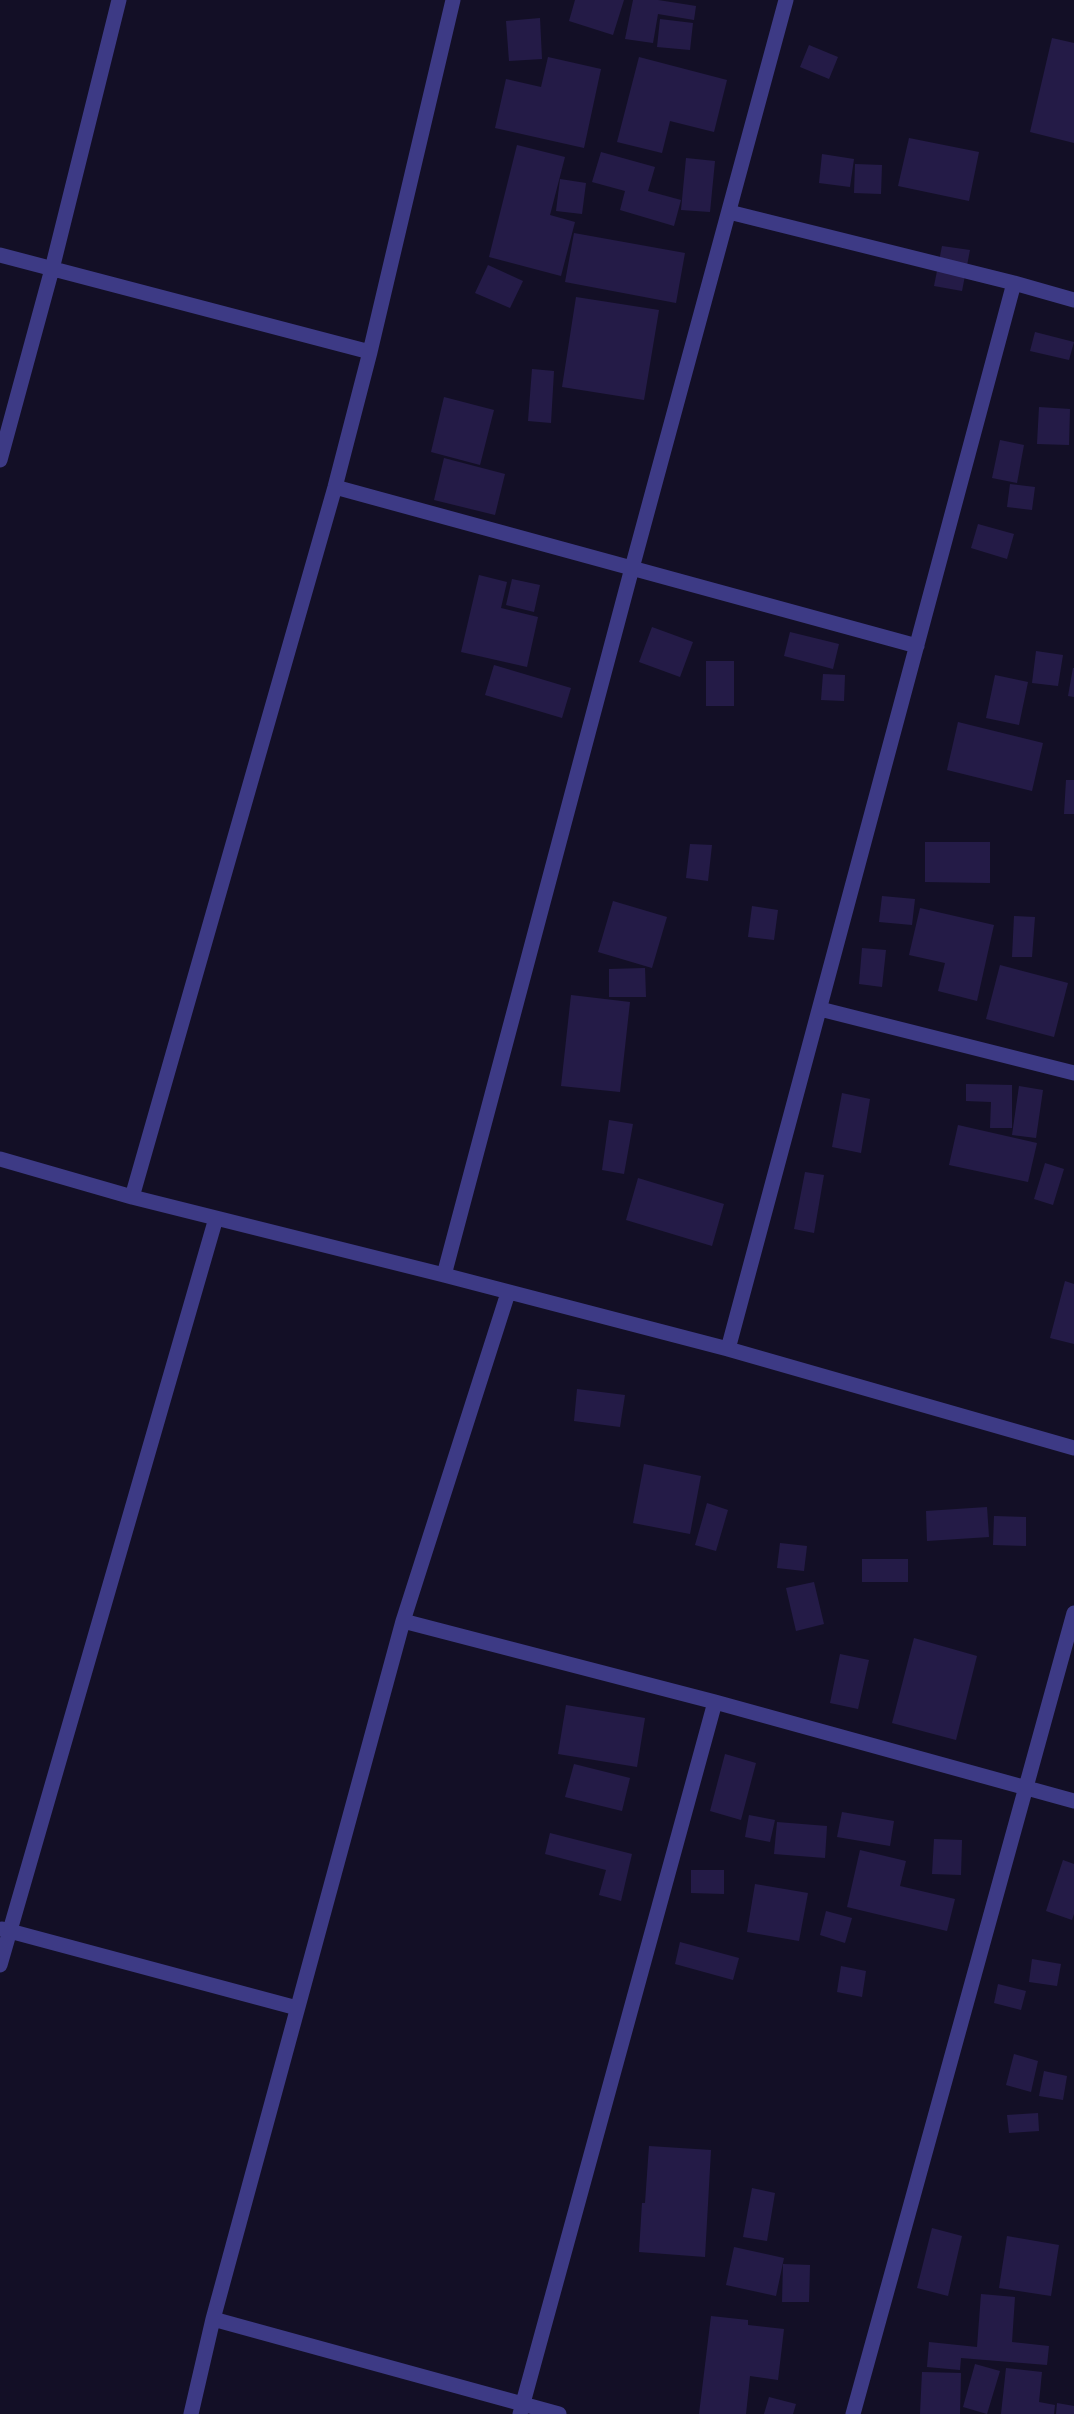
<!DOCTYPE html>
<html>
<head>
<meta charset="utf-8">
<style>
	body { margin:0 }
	canvas { display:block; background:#130f26 }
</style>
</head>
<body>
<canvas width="1074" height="2414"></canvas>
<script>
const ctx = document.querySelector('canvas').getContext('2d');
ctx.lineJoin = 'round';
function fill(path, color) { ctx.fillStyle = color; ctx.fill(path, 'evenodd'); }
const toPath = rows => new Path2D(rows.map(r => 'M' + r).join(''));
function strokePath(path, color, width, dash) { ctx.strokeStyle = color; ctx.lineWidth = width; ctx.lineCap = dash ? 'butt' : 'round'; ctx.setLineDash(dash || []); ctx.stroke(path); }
const building = toPath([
	[575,0,624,0,613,35,569,21],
	[633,0,658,0,696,6,694,20,658,14,653,43,625,39],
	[540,18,542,59,509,61,506,21],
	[660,19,693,23,690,50,657,47],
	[1052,38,1074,43,1074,143,1030,132],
	[809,45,838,57,829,79,800,67],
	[548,57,601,69,584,148,495,128,506,79,541,87],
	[639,57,727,80,714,132,670,121,662,153,617,142],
	[909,138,979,152,969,201,898,186],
	[517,145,565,157,550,215,575,222,561,276,489,257],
	[601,152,655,167,648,191,681,200,674,226,620,210,625,191,592,182],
	[822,154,854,159,850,187,819,183],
	[686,158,715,161,710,212,681,210],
	[855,164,882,165,881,194,854,193],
	[560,179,586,183,582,214,556,211],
	[574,233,685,253,676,303,565,282],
	[942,246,970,250,962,291,934,286],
	[488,265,523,281,510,308,475,293],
	[576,297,659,310,644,400,562,387],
	[1035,332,1074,342,1069,360,1030,351],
	[532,369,554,371,551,423,528,421],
	[444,397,494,410,480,465,431,452],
	[1039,407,1070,409,1069,445,1037,444],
	[1000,440,1024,445,1017,483,992,478],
	[444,458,505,474,495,515,434,500],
	[1010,484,1035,487,1032,510,1007,507],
	[978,524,1014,534,1007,559,971,548],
	[479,575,507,582,501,608,538,617,527,667,461,652],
	[512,579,540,585,534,612,506,605],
	[652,627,693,642,680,677,639,662],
	[790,632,839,644,833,669,784,656],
	[1036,651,1063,655,1058,686,1032,683],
	[706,661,734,661,734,706,706,706],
	[494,665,571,688,562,718,485,695],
	[1073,668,1074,668,1074,697,1068,696],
	[823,674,845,675,844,701,821,700],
	[995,675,1028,682,1019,725,986,718],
	[958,722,1043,743,1032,791,947,770],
	[1066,780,1074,780,1074,814,1064,814],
	[925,842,990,842,990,883,925,882],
	[690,844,712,845,708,881,686,878],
	[882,896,915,899,912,925,879,922],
	[613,901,667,917,652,968,598,952],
	[752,906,778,910,774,940,748,937],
	[920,908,994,925,977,1001,938,991,945,963,909,955],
	[1014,916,1035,917,1032,957,1012,957],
	[862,948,886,950,882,987,859,984],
	[1000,965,1068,983,1054,1037,986,1019],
	[645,968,646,997,609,997,609,969],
	[571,995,630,1002,620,1092,561,1086],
	[966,1084,1012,1085,1012,1128,990,1128,991,1102,966,1101],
	[1019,1086,1043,1090,1036,1138,1012,1135],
	[842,1093,870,1099,861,1153,832,1147],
	[609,1120,633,1124,624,1174,602,1170],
	[958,1125,1037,1143,1028,1182,949,1165],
	[1045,1163,1064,1169,1053,1205,1034,1199],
	[805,1172,824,1175,814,1233,794,1229],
	[638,1178,724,1204,712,1246,626,1220],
	[1065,1281,1074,1284,1074,1344,1050,1338],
	[577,1389,625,1395,620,1427,574,1421],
	[644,1464,701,1476,690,1534,633,1523],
	[707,1503,728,1510,716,1551,695,1545],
	[987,1507,989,1537,927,1541,926,1511],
	[994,1516,1026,1517,1026,1546,993,1545],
	[780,1543,807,1546,804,1571,777,1568],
	[862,1559,908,1559,908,1582,862,1582],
	[814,1582,824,1624,796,1631,786,1588],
	[914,1638,977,1656,956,1740,892,1723],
	[840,1654,869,1660,858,1709,830,1703],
	[566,1705,645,1718,637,1767,558,1754],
	[725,1754,756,1763,741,1820,710,1811],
	[574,1764,630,1778,622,1811,565,1797],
	[842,1812,894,1821,890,1846,837,1837],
	[749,1815,775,1820,770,1842,745,1837],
	[777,1822,827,1826,825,1858,774,1854],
	[550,1833,632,1854,621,1901,599,1895,606,1870,545,1854],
	[934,1839,962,1840,961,1875,932,1874],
	[860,1850,906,1861,900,1886,955,1899,947,1931,847,1907],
	[1063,1860,1074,1864,1074,1914,1072,1920,1046,1911],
	[691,1870,724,1870,724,1894,691,1893],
	[755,1884,808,1893,799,1941,747,1932],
	[826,1911,852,1918,845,1943,820,1935],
	[680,1942,739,1958,733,1980,675,1964],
	[1032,1959,1061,1964,1057,1986,1029,1982],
	[841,1966,866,1971,862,1997,837,1992],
	[998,1984,1026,1991,1021,2010,994,2003],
	[1014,2054,1038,2061,1031,2092,1006,2085],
	[1044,2071,1067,2076,1063,2100,1039,2096],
	[1038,2113,1039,2131,1009,2133,1007,2115],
	[649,2146,711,2150,705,2257,639,2252,642,2203,645,2203],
	[752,2188,775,2193,767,2241,743,2237],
	[932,2228,962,2236,948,2296,917,2288],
	[1007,2236,1059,2245,1051,2296,999,2288],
	[734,2247,784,2258,776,2296,726,2285],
	[783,2264,810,2265,809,2302,782,2302],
	[981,2294,1015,2297,1012,2342,1049,2346,1047,2365,961,2358,960,2370,927,2367,929,2342,977,2347],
	[711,2316,748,2320,748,2325,784,2329,778,2380,750,2376,746,2414,699,2414],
	[975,2364,1000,2371,987,2414,963,2407],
	[1006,2368,1042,2372,1039,2402,1055,2405,1054,2414,1001,2414],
	[922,2372,961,2373,960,2414,920,2414],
	[769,2397,796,2404,793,2414,764,2414],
	[1057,2403,1074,2406,1074,2414,1056,2414]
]);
const minor = toPath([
	[729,212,1014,283,1074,300],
	[0,255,370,352],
	[0,460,52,269,119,0],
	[335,487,917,646],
	[820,1009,1074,1073],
	[0,1159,132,1197,444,1275,728,1349,1074,1448],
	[132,1197,335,487,370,352,453,0],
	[444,1275,632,568,786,0],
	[728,1349,1014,283],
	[403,1621,715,1702,1074,1801],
	[2,1929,297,2008],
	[0,1965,216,1218],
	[213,2319,559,2414],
	[191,2414,213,2319,403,1621,508,1293],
	[520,2414,715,1702],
	[853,2414,1074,1613]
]);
fill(building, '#241b47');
strokePath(minor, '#3d3a85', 15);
</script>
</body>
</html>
